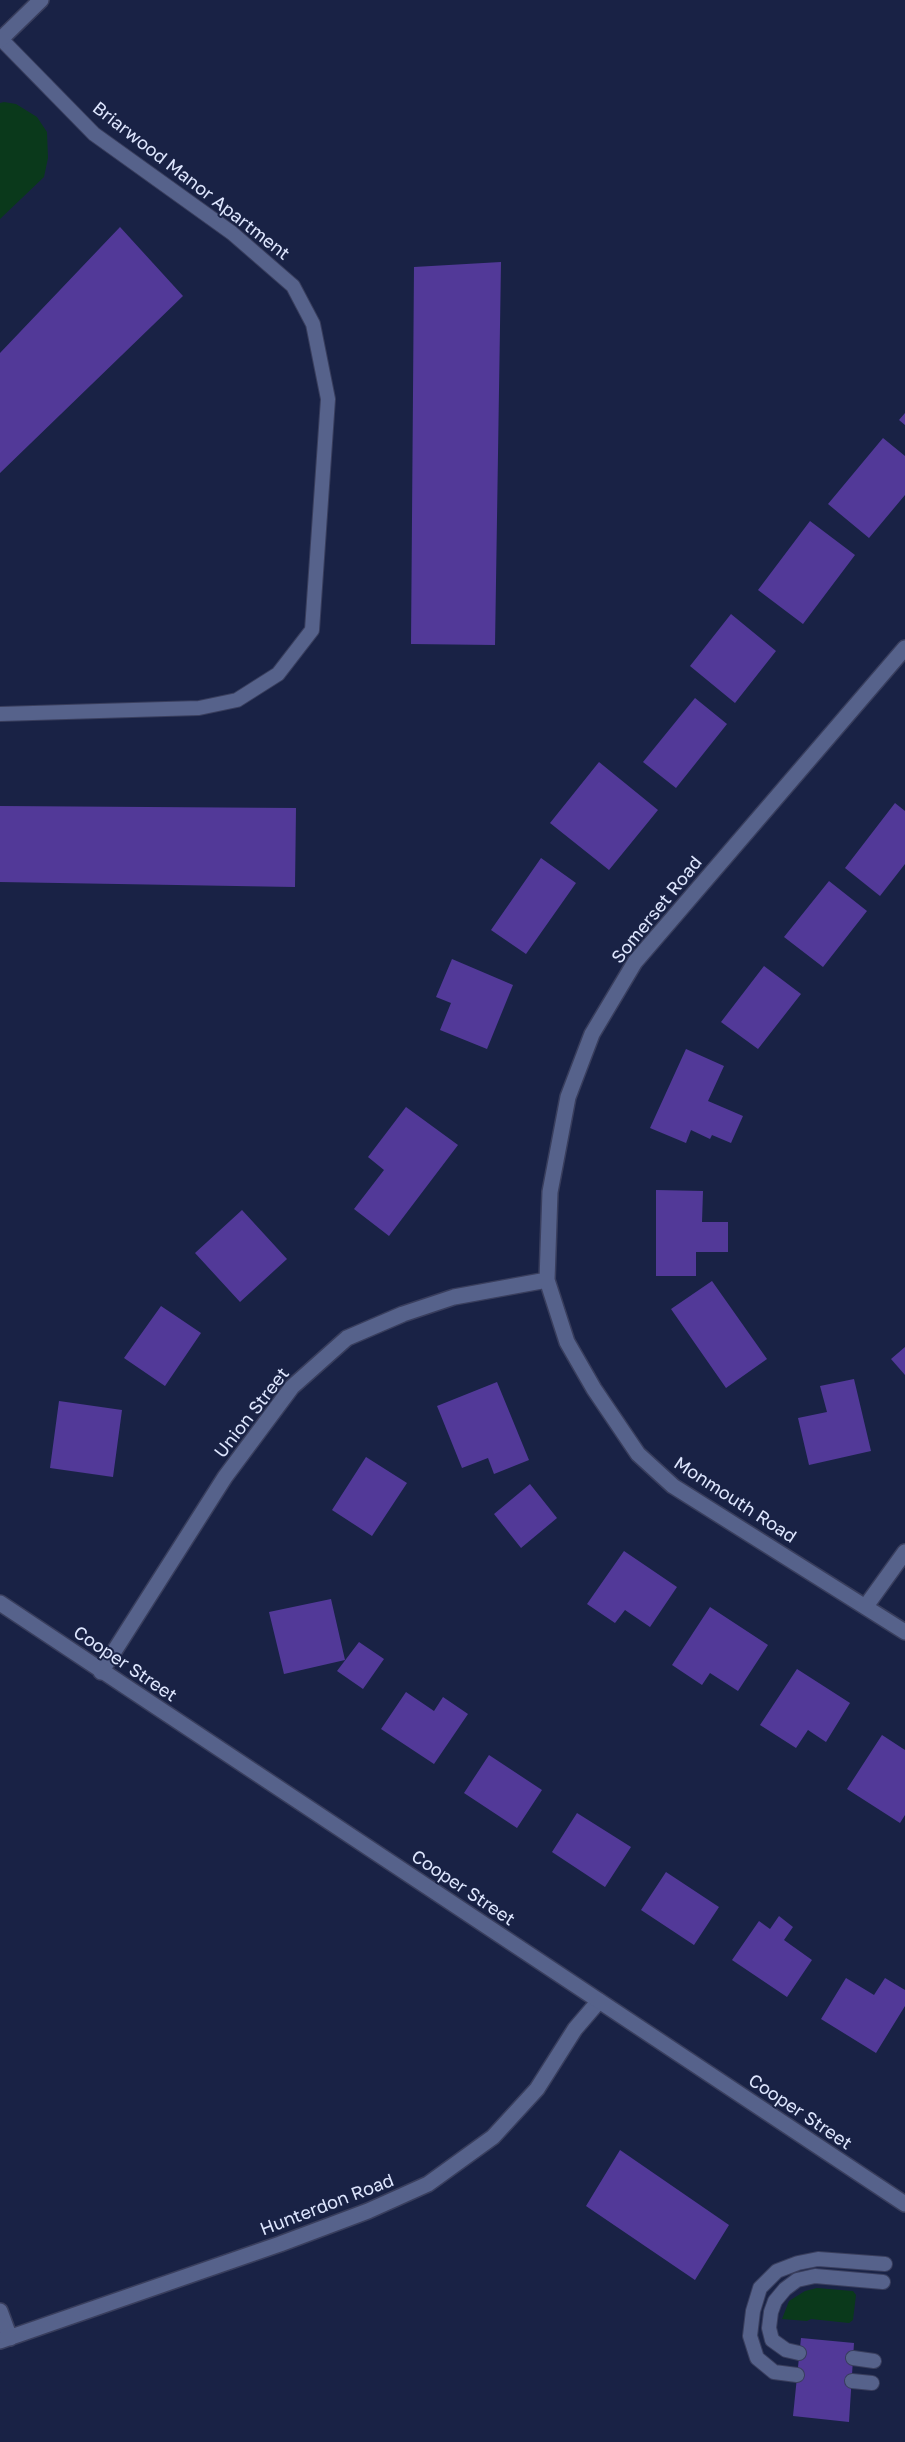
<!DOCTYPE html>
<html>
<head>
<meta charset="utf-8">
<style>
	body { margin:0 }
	canvas { display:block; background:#192245 }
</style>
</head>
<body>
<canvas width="905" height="2442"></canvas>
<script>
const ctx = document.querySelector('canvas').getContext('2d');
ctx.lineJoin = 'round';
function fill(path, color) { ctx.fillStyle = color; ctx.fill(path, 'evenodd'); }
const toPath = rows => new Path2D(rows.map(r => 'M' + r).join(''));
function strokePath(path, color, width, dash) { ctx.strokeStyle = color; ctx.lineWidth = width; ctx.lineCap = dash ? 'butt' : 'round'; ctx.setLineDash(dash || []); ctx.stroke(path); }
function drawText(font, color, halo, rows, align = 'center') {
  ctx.font = font + ' "Golos Text",sans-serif'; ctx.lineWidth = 4; ctx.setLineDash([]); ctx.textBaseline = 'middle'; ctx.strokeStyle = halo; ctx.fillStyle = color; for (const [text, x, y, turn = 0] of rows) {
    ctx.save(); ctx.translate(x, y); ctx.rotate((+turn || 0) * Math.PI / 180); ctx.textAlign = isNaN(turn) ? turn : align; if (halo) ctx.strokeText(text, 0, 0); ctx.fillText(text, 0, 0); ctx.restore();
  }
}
const green = toPath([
	[4,102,16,104,37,117,47,132,48,158,44,177,0,219,0,103],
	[817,2288,853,2291,856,2295,853,2320,849,2323,811,2319,807,2321,782,2319,789,2301,805,2291]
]);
const building = toPath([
	[120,227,183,296,0,473,0,353],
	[501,262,495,645,411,644,414,267],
	[905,413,905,425,899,420],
	[883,438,905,456,905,495,869,538,828,504],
	[810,521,855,555,803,624,758,590],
	[731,614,776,651,735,703,690,666],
	[695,698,727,724,676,788,643,762],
	[599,762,658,810,609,870,550,823],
	[895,803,905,811,905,864,880,896,845,868],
	[0,806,296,808,295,887,0,882],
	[541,858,576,883,526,954,491,930],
	[829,881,867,911,823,967,784,937],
	[452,959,513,985,487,1049,440,1030,451,1003,436,997],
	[764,966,801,994,758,1049,721,1022],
	[686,1049,724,1066,708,1101,743,1116,731,1143,712,1135,710,1139,691,1130,686,1143,650,1128],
	[406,1107,458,1145,389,1236,354,1209,384,1170,368,1157],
	[656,1190,703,1191,702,1222,728,1222,728,1252,696,1252,696,1276,656,1276],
	[242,1210,287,1259,240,1302,195,1253],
	[712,1281,767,1359,726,1388,671,1309],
	[161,1306,201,1333,165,1386,124,1358],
	[905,1347,905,1375,891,1359],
	[854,1379,871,1451,809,1465,798,1418,827,1412,820,1386],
	[497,1382,529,1460,494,1474,488,1458,462,1468,437,1406],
	[59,1401,122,1410,113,1477,50,1468],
	[366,1457,407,1483,372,1536,332,1510],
	[530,1484,557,1518,521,1548,494,1514],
	[624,1551,677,1587,650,1627,625,1610,615,1623,587,1604],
	[331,1599,345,1660,284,1674,269,1612],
	[710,1607,768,1645,738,1691,710,1673,702,1685,672,1665],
	[359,1642,384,1659,363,1689,337,1671],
	[797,1669,850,1703,826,1742,808,1730,796,1748,760,1725],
	[406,1692,434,1711,443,1697,468,1714,434,1764,381,1729],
	[882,1735,905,1750,905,1815,900,1823,847,1789],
	[489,1755,542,1790,517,1828,464,1793],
	[577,1813,631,1847,605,1887,552,1852],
	[666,1872,719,1907,694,1945,641,1910],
	[779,1916,793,1927,784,1940,812,1960,787,1997,732,1960,759,1921,770,1929],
	[846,1978,874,1995,885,1978,905,1990,905,2006,876,2053,821,2019],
	[620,2150,729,2225,695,2280,586,2206],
	[801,2338,854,2343,849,2422,793,2416]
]);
const lane = toPath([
	[0,714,199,708,237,700,278,674,312,630,328,399,313,324,293,286,232,233,94,134,1,39],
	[799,2353,786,2350,772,2340,769,2328,771,2312,775,2301,785,2289,797,2280,815,2276,883,2282],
	[853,2358,874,2361],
	[797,2375,774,2372,757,2358,750,2336,753,2311,760,2288,777,2271,798,2263,818,2259,885,2264],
	[852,2381,872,2383]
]);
const street = toPath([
	[0,40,41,0],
	[905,648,635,962,592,1034,568,1097,550,1192,547,1280,567,1342,594,1389,638,1454,673,1486,905,1632],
	[866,1606,905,1552],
	[101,1672,225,1477,292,1387,347,1338,403,1314,454,1297,547,1280],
	[0,2311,10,2338],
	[0,2341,280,2244,368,2211,428,2184,493,2137,537,2089,575,2029,599,2001]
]);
const secondary = toPath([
	[0,1603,905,2204]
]);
const streetNames = [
	["Briarwood Manor Apartment",191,181,38],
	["Somerset Road",657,910,-51],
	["Union Street",252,1413,-52],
	["Monmouth Road",735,1500,33],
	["Cooper Street",125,1664,34],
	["Cooper Street",463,1888,34],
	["Cooper Street",800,2112,34],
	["Hunterdon Road",327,2205,-21]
];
fill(green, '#0a391b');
fill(building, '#523998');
strokePath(lane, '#393e5d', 16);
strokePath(street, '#393e5d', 18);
strokePath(secondary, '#393e5d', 18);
strokePath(lane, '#56628b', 14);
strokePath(street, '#56628b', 15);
strokePath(secondary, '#56628b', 15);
drawText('18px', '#dee6fe', '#192245', streetNames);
</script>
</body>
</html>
